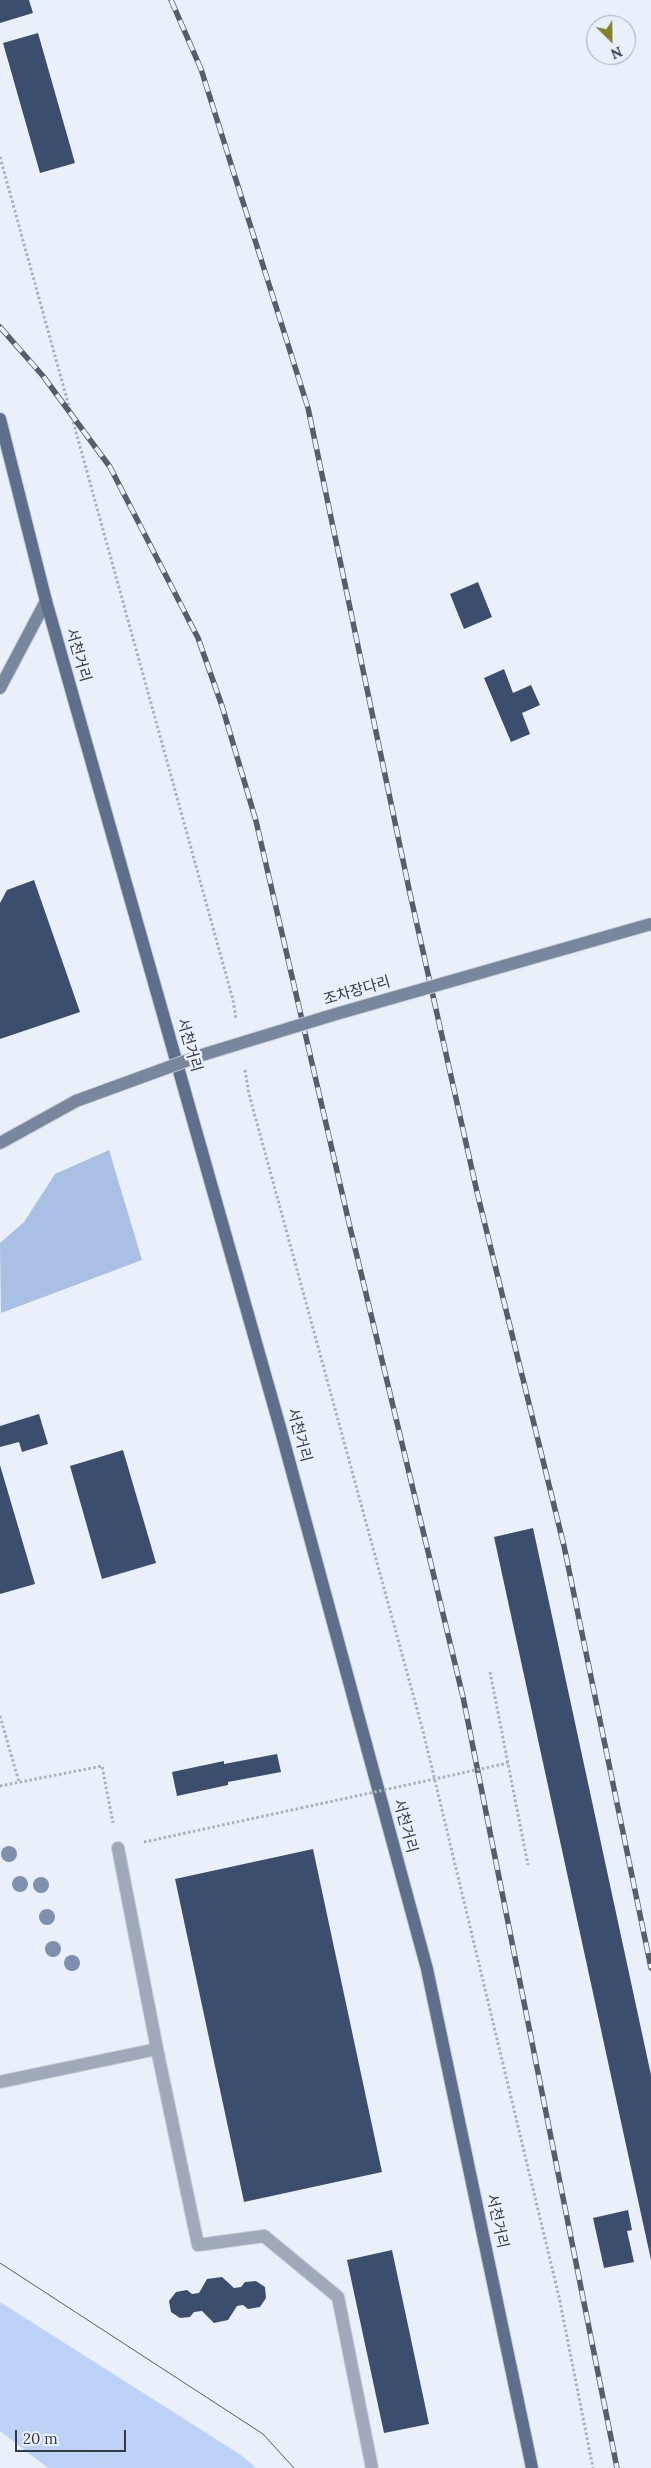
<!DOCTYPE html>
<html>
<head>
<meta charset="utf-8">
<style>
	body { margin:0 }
	#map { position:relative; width:651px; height:2468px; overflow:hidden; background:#eaf0fa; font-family:Lora,serif }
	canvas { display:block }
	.north { position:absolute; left:586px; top:15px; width:50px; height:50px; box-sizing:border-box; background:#eaf0fa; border:1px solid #a2a8b2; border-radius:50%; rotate:157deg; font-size:14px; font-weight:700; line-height:20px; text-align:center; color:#353b45 }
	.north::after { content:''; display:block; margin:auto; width:18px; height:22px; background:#7f812b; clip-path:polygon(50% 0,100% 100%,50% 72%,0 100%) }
	.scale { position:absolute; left:15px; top:2430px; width:111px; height:22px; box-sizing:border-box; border:2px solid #353b45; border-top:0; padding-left:6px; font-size:15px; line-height:18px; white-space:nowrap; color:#353b45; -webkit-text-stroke:4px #eaf0fa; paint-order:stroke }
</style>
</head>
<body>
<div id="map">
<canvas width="651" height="2468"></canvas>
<div class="north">N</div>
<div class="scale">20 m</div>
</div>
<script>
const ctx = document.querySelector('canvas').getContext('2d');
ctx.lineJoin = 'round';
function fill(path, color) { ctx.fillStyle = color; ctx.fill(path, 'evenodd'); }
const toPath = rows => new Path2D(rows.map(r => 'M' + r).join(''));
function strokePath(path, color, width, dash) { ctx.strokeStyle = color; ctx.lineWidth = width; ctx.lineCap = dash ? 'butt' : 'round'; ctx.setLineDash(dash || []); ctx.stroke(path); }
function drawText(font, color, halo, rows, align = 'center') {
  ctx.font = font + ' Lora,"Noto Sans KR",serif'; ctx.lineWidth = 5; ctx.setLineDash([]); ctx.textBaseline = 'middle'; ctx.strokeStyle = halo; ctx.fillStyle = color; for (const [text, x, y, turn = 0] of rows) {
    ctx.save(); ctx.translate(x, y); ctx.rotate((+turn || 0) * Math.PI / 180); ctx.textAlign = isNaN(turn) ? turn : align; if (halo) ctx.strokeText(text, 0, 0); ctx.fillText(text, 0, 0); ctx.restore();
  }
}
const green = toPath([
	[0,2302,241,2455,256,2468,48,2468,0,2431]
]);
const forest = toPath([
	[109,1150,142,1260,1,1313,0,1243,24,1222,55,1174]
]);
const building = toPath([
	[0,0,29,0,33,13,0,23],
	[38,33,75,163,40,173,3,43],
	[478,582,492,617,464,629,450,594],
	[504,669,513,693,531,685,540,705,522,713,530,734,511,742,484,678],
	[34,880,80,1012,0,1039,0,903,7,890],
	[39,1414,48,1444,22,1452,19,1442,0,1447,0,1426],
	[123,1450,156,1563,102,1579,70,1466],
	[0,1465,35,1584,0,1594],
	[533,1528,651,2075,651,2260,494,1537],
	[277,1754,281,1772,228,1782,228,1785,177,1796,172,1772,224,1761,224,1764],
	[313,1849,382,2172,244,2202,175,1879],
	[628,2210,632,2230,627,2231,634,2262,604,2268,593,2218],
	[392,2250,429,2424,384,2433,347,2260],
	[222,2277,234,2288,241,2287,245,2282,256,2281,265,2287,266,2298,260,2307,248,2309,243,2305,237,2306,228,2320,214,2323,202,2311,194,2312,190,2317,180,2318,171,2312,169,2301,176,2292,187,2290,192,2294,199,2293,207,2279]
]);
const path = toPath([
	[0,157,233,1000,236,1019],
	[245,1070,249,1094,423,1731,559,2297,593,2468],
	[490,1672,528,1865],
	[0,1716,19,1782],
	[0,1786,102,1766,113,1823],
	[144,1842,301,1808]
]);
const street = toPath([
	[157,2049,198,2245,264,2236,338,2297,372,2468],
	[0,2082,157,2049,118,1848]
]);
const secondary = toPath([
	[0,688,46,601],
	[0,1143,76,1101]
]);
const primary = toPath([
	[0,419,46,601,281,1431,427,1969,532,2468]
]);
const tram = toPath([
	[0,2263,263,2434,294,2468]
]);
const rail = toPath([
	[171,0,201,69,308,408,409,889,477,1192,564,1546,651,1968],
	[0,327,43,376,110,467,198,638,222,706,256,821,349,1223,463,1697,617,2468]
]);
const pathBridge = toPath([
	[301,1808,508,1763]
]);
const secondaryBridge = toPath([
	[76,1101,202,1055,336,1014,651,924]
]);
const trees = [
	[9,1854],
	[20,1884],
	[41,1885],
	[47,1917],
	[53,1949],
	[72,1963]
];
const streetNames = [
	["서천거리",78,655,74],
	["조차장다리",357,991,-16],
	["서천거리",189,1045,74],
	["서천거리",299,1435,75],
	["서천거리",405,1826,75],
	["서천거리",497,2221,78]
];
fill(green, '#bcd2f6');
fill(forest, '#a9bfe3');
fill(building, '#3c4e6d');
strokePath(street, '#c6ccd6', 14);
strokePath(secondary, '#c6ccd6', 14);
strokePath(primary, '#c6ccd6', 14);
strokePath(path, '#aab0ba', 3, [2.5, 2.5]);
strokePath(street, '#a0a9b9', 12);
strokePath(secondary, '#79879e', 12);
strokePath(primary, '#5e6f8b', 12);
strokePath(tram, '#585e68', 1);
strokePath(rail, '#585e68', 5.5);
strokePath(rail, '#eaf0fa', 4, [11]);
strokePath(secondaryBridge, '#c6ccd6', 14, []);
strokePath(pathBridge, '#aab0ba', 3, [2.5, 2.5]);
strokePath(secondaryBridge, '#79879e', 12);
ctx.fillStyle = '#7e90ae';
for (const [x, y] of trees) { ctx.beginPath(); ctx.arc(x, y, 8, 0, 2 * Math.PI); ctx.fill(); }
drawText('15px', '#353b45', '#eaf0fa', streetNames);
</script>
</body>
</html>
